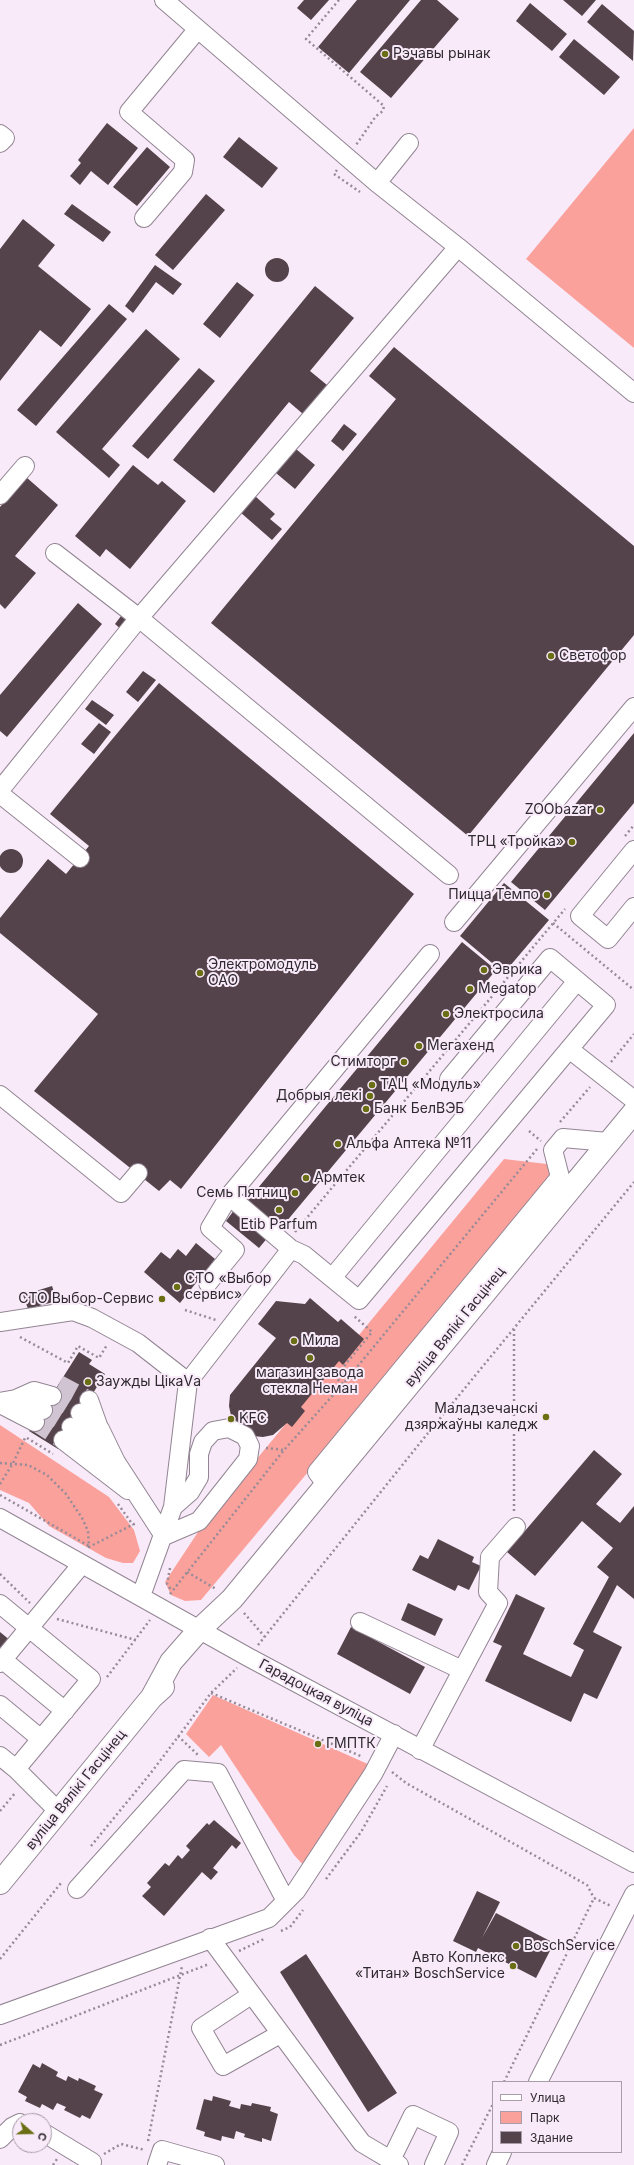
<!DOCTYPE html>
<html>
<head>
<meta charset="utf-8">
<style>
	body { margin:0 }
	#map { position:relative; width:634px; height:2165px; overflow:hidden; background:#f9eafa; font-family:Inter,sans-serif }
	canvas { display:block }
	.legend { position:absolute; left:492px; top:2081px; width:130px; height:72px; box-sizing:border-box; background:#f9eafa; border:1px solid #a89da9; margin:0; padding:5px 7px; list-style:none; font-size:12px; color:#2f2a30 }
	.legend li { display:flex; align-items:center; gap:8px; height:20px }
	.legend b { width:20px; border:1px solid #a89da9 }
	.north { position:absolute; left:12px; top:2113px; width:40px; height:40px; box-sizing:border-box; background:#f9eafa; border:1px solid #a89da9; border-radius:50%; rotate:110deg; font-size:11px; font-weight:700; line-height:16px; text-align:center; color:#2f2a30 }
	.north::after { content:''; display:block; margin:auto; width:14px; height:18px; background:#6b6f14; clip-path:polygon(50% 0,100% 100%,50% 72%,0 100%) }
</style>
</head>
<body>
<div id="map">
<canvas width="634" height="2165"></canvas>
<ul class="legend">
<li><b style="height:5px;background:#fff"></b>Улица</li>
<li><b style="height:11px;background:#faa19c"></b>Парк</li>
<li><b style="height:11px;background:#54434a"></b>Здание</li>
</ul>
<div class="north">С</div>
</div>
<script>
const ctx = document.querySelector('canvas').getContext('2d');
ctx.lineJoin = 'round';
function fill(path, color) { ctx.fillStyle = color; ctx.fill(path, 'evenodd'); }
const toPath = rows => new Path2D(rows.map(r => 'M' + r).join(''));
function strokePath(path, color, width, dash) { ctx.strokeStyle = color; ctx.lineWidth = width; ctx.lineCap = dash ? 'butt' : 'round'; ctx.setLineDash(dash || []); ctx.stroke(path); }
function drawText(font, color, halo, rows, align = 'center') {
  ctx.font = font + ' Inter,sans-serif'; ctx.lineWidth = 4; ctx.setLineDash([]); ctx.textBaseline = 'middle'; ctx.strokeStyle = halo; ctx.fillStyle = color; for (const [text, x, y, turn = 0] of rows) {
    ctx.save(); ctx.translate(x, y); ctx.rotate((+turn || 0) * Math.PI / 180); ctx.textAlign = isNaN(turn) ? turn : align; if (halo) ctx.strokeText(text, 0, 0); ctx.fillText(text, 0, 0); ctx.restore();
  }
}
const green = toPath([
	[634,128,634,348,526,259],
	[504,1159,564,1166,201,1600,185,1601,171,1595,165,1582,204,1523],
	[0,1425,109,1497,134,1530,140,1551,133,1563,123,1563,106,1558,49,1526,29,1503,0,1490],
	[213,1695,370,1765,306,1868,294,1855,221,1745,209,1757,186,1734]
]);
const building = toPath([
	[304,0,329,0,311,20,297,8],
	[357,0,410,0,349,73,318,47],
	[421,0,437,0,459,19,391,98,360,72],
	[563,0,596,0,582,16],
	[530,3,567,34,552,51,516,21],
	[602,4,634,31,633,61,587,22],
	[574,39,620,77,604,95,559,57],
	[107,123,138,148,108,185,91,171,80,185,70,176,81,163,78,160],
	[239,137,278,168,262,188,223,157],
	[147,147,170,167,137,206,113,187],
	[206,194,225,210,173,270,155,255],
	[72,204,111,232,103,242,64,214],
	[23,219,55,245,38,266,91,309,61,347,40,330,0,381,0,249],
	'265 270a12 12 0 1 1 24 0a12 12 0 1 1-24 0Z',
	[155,265,182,284,173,295,156,282,133,313,125,306],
	[237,282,254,295,220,338,203,324],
	[315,286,354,318,310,371,327,385,303,414,289,402,214,493,173,460],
	[109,304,127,319,36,426,17,410],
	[146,329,180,359,102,449,120,465,109,478,56,432],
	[394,347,634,546,634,635,468,836,211,623,396,399,369,376],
	[199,368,215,381,148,459,132,446],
	[344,424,357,434,343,451,331,441],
	[296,449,315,465,295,489,276,473],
	[133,465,158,485,162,481,186,501,130,569,106,549,100,557,75,536],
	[26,477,58,505,15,556,36,573,5,609,0,604,0,507],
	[255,496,275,514,270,519,282,529,272,540,240,512],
	[78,603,102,624,7,737,0,731,0,695],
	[121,616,130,623,123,631,115,624],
	[143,671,156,680,138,702,126,692],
	[159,683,414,894,181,1189,170,1180,159,1191,34,1091,98,1014,0,933,0,918,48,859,66,874,89,846,50,814],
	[92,700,114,715,106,725,85,709],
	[99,723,111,732,94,754,81,744],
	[634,733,634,803,545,910,511,882],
	'-1 861a12 12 0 1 1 24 0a12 12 0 1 1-24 0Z',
	[504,883,549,920,504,973,460,936],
	[462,942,496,970,281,1228,248,1200],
	[235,1209,269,1236,259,1248,226,1221],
	[196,1243,215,1259,180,1303,144,1272,161,1252,170,1259,178,1249,186,1256],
	[52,1286,57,1301,28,1309,23,1295],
	[310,1298,338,1322,341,1319,364,1339,343,1365,339,1361,301,1407,305,1411,292,1427,287,1423,273,1435,263,1437,253,1436,235,1425,231,1416,229,1406,230,1395,276,1338,258,1324,276,1301,305,1304],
	[79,1352,92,1360,89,1364,105,1374,58,1449,29,1431],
	[594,1450,622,1474,596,1504,620,1523,634,1506,634,1599,617,1585,593,1632,622,1647,597,1699,584,1693,571,1722,485,1681,502,1646,493,1642,516,1594,545,1608,523,1654,571,1677,584,1650,573,1644,609,1577,597,1567,613,1548,582,1521,535,1576,507,1552],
	[438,1539,474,1557,472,1562,481,1566,469,1590,458,1585,455,1591,412,1570,420,1555,428,1559],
	[408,1603,443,1619,435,1636,401,1620],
	[351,1627,425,1667,410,1694,337,1654],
	[0,1632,11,1641,0,1655],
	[214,1820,241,1843,236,1849,232,1845,213,1868,218,1872,211,1880,202,1872,164,1916,142,1896,151,1887,147,1883,165,1863,169,1866,178,1855,182,1859,190,1850,186,1846,207,1823,209,1825],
	[477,1891,500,1902,482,1938,496,1913,554,1943,536,1978,478,1948,476,1952,453,1941],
	[306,1954,397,2093,368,2112,280,1972],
	[42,2063,58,2072,56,2076,66,2081,68,2076,78,2081,79,2078,96,2086,94,2090,103,2094,90,2119,82,2115,80,2118,64,2110,66,2107,57,2103,53,2110,42,2104,40,2108,25,2101,27,2097,18,2092,33,2064,40,2068],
	[213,2096,231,2101,229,2106,240,2109,241,2104,251,2106,252,2103,271,2107,270,2111,278,2114,271,2141,262,2138,262,2142,244,2137,245,2134,236,2131,234,2139,222,2136,221,2141,204,2136,205,2132,196,2129,204,2099,212,2101]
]);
const minorTunnel = toPath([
	[59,1384,89,1400],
	[52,1396,80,1413],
	[43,1410,71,1427],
	[35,1422,63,1440]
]);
const path = toPath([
	[339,0,306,39,384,106,383,111,376,116,356,145],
	[337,170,334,174,360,192],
	[625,836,634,825],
	[553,923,634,990],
	[611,1062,634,1034],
	[560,1122,590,1087],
	[529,1131,541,1141],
	[295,1232,565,909],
	[185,1310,216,1320],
	[514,1329,514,1512],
	[20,1337,68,1363,78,1346,99,1358,107,1345],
	[343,1384,335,1377,372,1332,354,1316],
	[27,1438,53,1454],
	[266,1448,284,1450],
	[0,1463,28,1465,47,1475,66,1494,82,1518,88,1531,89,1547,136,1523],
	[0,1484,13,1463,26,1436],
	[0,1495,89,1546],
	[118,1504,133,1525],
	[170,1568,167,1584,172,1591],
	[187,1572,216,1589],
	[0,1574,30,1603],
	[170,1594,284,1450,343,1384,537,1149],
	[244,1613,265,1637],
	[57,1619,136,1640],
	[258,1645,424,1438,634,1182],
	[107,1677,150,1620],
	[211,1693,363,1757],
	[178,1736,198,1755],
	[392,1772,406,1783,587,1885,594,1898],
	[0,1811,16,1792],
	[91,1846,150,1774,211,1693,237,1668],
	[326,1879,361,1832,387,1786],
	[281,1931,290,1927,303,1910],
	[239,1951,266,1938],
	[0,1959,61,1883],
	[0,2045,209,1964],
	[504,2082,594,1898,611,1906],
	[148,2141,182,1966],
	[104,2154,121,2144,145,2150],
	[53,2165,57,2159],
	[462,2165,493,2104]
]);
const minor = toPath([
	[164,0,377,183,458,247,634,393],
	[0,134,5,138,0,143],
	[377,183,409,143],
	[144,218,183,172,185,160,129,112,197,30],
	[0,495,25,466],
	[55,553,139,618,458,247],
	[0,790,139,618,449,875],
	[0,794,80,858],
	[634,850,580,916,608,939,634,907],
	[454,922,634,707],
	[569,1049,634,1100],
	[0,1095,121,1193,138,1173],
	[229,1196,430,954],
	[332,1278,359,1300,606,1005,550,958,449,1079],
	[208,1283,235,1250,210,1228,229,1196,291,1249],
	[0,1322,73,1311,92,1318,138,1343,188,1382],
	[16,1399,43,1410],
	[89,1400,99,1428],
	[0,1402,16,1399,34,1391,52,1396],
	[0,1404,35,1422],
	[80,1413,100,1429,116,1462,164,1536,199,1521,248,1459,250,1446,245,1436,229,1428,213,1431,203,1442,199,1454,199,1477,190,1492,173,1507],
	[71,1427,112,1460],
	[63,1440,128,1490],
	[326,1484,317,1472,560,1177,553,1150,563,1138,608,1142],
	[0,1518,248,1657,634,1863],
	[141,1596,173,1507,188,1382,291,1249,304,1255,332,1278,577,981],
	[0,1604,91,1679,16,1769,0,1756],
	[360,1622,462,1670],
	[3,1660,65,1711],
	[0,1663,82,1564],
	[0,1705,41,1739],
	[420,1750,498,1603,488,1592,490,1557,516,1527],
	[16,1769,59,1812],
	[77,1889,184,1770,218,1773,286,1901],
	[210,1938,362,2143,399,2165],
	[251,1995,201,2028,223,2066,280,2034],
	[0,2015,269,1918,296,1891,373,1774,394,1734],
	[538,2082,634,1894],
	[44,2133,92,2162],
	[0,2139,12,2127,20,2123],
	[391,2160,413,2115,449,2132,434,2165],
	[157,2165,162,2150,215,2165],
	[496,2165,502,2152]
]);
const major = toPath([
	[152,1697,171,1662,199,1630,232,1599,634,1112],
	[0,1883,152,1697,163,1687]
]);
const markers = [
	[385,54,4,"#6b6f14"],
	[551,656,4,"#6b6f14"],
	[600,810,4,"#6b6f14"],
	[572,842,4,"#6b6f14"],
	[547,895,4,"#6b6f14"],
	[484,970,4,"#6b6f14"],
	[200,973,4,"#6b6f14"],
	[470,989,4,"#6b6f14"],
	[446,1014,4,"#6b6f14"],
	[419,1046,4,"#6b6f14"],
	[404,1062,4,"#6b6f14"],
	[372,1085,4,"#6b6f14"],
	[370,1096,4,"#6b6f14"],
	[366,1109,4,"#6b6f14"],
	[338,1144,4,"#6b6f14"],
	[306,1178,4,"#6b6f14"],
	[295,1193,4,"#6b6f14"],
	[279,1210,4,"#6b6f14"],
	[177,1287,4,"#6b6f14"],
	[162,1299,4,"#6b6f14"],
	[294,1341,4,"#6b6f14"],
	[310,1358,4,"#6b6f14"],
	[88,1382,4,"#6b6f14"],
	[546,1417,4,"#6b6f14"],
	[231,1419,4,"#6b6f14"],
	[318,1744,4,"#6b6f14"],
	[516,1946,4,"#6b6f14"],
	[513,1966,4,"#6b6f14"]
];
const poiNames = [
	["Рэчавы рынак",393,54],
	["Светофор",559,656],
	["ZOObazar",592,810,"right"],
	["ТРЦ «Тройка»",564,842,"right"],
	["Пицца Темпо",539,895,"right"],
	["Электромодуль",208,965],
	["ОАО",208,981],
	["Эврика",492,970],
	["Megatop",478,989],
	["Электросила",454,1014],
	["Мегахенд",427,1046],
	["Стимторг",396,1062,"right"],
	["ТАЦ «Модуль»",380,1085],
	["Добрыя лекі",362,1096,"right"],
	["Банк БелВЭБ",374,1109],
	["Альфа Аптека №11",346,1144],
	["Армтек",314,1178],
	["Семь Пятниц",287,1193,"right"],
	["Etib Parfum",279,1225,"center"],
	["СТО «Выбор",185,1279],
	["сервис»",185,1295],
	["СТО Выбор-Сервис",154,1299,"right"],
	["Мила",302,1341],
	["магазин завода",310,1373,"center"],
	["стекла Неман",310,1389,"center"],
	["Заужды ЦікаVа",96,1382],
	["Маладзечанскі",538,1409,"right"],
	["дзяржаўны каледж",538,1425,"right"],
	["KFC",239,1419],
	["ГМПТК",326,1744],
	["BoschService",524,1946],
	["Авто Коплекс",505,1958,"right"],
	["«Титан» BoschService",505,1974,"right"]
];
const streetNames = [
	["вуліца Вялікі Гасцінец",455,1327,-51],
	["Гарадоцкая вуліца",316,1693,28],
	["вуліца Вялікі Гасцінец",76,1790,-51]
];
fill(green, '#faa19c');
fill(building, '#54434a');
strokePath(minorTunnel, '#d1c4d2', 18, [18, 9]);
strokePath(minor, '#928593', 20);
strokePath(major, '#928593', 24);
strokePath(path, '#968b97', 2.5, [2, 3]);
strokePath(minor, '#fff', 18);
strokePath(major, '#fff', 22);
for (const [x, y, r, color] of markers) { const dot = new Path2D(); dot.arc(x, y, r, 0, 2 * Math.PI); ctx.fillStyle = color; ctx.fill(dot); strokePath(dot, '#f9eafa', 1.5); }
drawText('14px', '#2f2a30', '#f9eafa', poiNames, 'left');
drawText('14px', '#2f2a30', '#f9eafa', streetNames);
</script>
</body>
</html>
